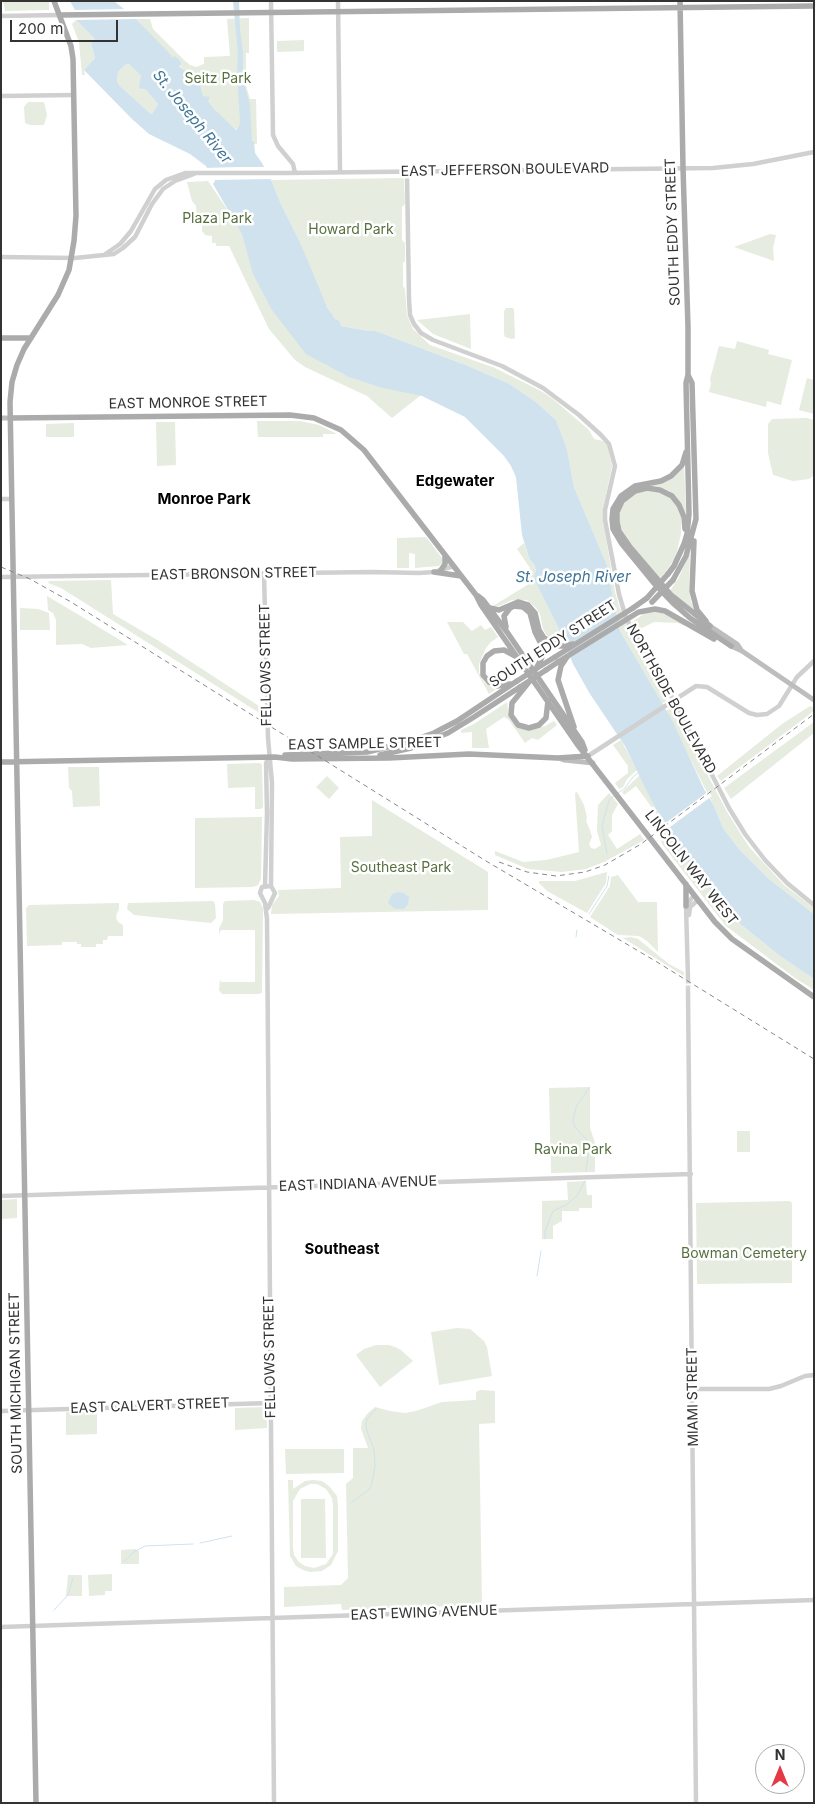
<!DOCTYPE html>
<html>
<head>
<meta charset="utf-8">
<style>
	body { margin:0 }
	#map { position:relative; width:815px; height:1804px; overflow:hidden; background:#fff; font-family:Inter,sans-serif }
	canvas { display:block }
	.frame { position:absolute; inset:0; border:2px solid #333; pointer-events:none }
	.north { position:absolute; left:755px; top:1744px; width:50px; height:50px; box-sizing:border-box; background:#fff; border:1px solid #adadad; border-radius:50%; rotate:0deg; font-size:14px; font-weight:700; line-height:20px; text-align:center; color:#333 }
	.north::after { content:''; display:block; margin:auto; width:18px; height:22px; background:#e63946; clip-path:polygon(50% 0,100% 100%,50% 72%,0 100%) }
	.scale { position:absolute; left:10px; top:20px; width:108px; height:22px; box-sizing:border-box; border:2px solid #333; border-top:0; padding-left:6px; font-size:15px; line-height:18px; white-space:nowrap; color:#333; -webkit-text-stroke:4px #fff; paint-order:stroke }
</style>
</head>
<body>
<div id="map">
<canvas width="815" height="1804"></canvas>
<div class="frame"></div>
<div class="north">N</div>
<div class="scale">200 m</div>
</div>
<script>
const ctx = document.querySelector('canvas').getContext('2d');
ctx.lineJoin = 'round';
function fill(path, color) { ctx.fillStyle = color; ctx.fill(path, 'evenodd'); }
const toPath = rows => new Path2D(rows.map(r => 'M' + r).join(''));
function strokePath(path, color, width, dash) { ctx.strokeStyle = color; ctx.lineWidth = width; ctx.lineCap = dash ? 'butt' : 'round'; ctx.setLineDash(dash || []); ctx.stroke(path); }
function drawText(font, color, halo, rows, align = 'center') {
  ctx.font = font + ' Inter,sans-serif'; ctx.lineWidth = 5; ctx.setLineDash([]); ctx.textBaseline = 'middle'; ctx.strokeStyle = halo; ctx.fillStyle = color; for (const [text, x, y, turn = 0] of rows) {
    ctx.save(); ctx.translate(x, y); ctx.rotate((+turn || 0) * Math.PI / 180); ctx.textAlign = isNaN(turn) ? turn : align; if (halo) ctx.strokeText(text, 0, 0); ctx.fillText(text, 0, 0); ctx.restore();
  }
}
const green = toPath([
	[3,1,49,1,49,10,5,11],
	[249,18,249,53,246,53,246,86,250,99,256,99,257,144,253,144,253,141,239,129,235,129,220,116,203,96,198,82,192,73,184,70,179,65,182,63,172,58,136,19,150,19,153,29,183,59,190,65,196,67,204,64,204,57,230,56,227,19],
	[76,20,78,20,78,22,95,39,91,43,95,58,84,70,85,75,82,75,79,42,72,24],
	[304,40,304,51,277,52,277,41],
	[129,64,141,76,141,89,146,90,158,104,152,114,151,114,119,85,117,81,118,72,125,65],
	[28,102,44,102,47,115,44,125,30,125,25,123,24,107],
	[404,178,405,204,402,207,402,240,405,243,405,261,403,263,403,286,405,289,407,315,413,329,430,345,495,368,541,391,553,399,589,430,594,439,603,441,608,446,612,466,603,509,603,520,615,592,620,609,625,619,659,680,666,698,666,701,662,704,620,631,610,582,609,570,574,487,567,449,556,420,536,402,508,383,468,366,376,331,369,331,341,326,332,315,321,296,300,242,281,204,271,180],
	[208,181,243,233,254,274,421,395,392,418,367,396,305,367,295,360,269,329,229,246,216,246,216,243,212,243,212,236,205,235,204,233,202,232,202,221,197,221,196,206,192,201,187,182],
	[770,234,776,235,773,248,774,261,734,247],
	[506,308,513,308,514,310,515,338,512,339,505,337,504,334,504,311],
	[470,314,471,349,433,334,417,320],
	[737,341,769,350,768,354,792,360,781,405,767,401,766,407,709,392,711,383,710,379,719,346,735,349],
	[807,378,814,380,814,414,799,410],
	[807,418,814,420,814,475,809,479,793,481,773,475,768,453,768,424,772,419],
	[257,421,300,421,319,425,337,434,323,434,323,437,258,437],
	[156,422,175,422,176,465,157,466],
	[74,423,74,437,46,437,46,424],
	[684,464,686,513,685,513,676,497,669,491,660,487,647,485,655,484],
	[646,490,662,493,669,497,677,506,681,516,681,534,677,551,674,560,660,580,630,543,619,525,620,511,623,504,633,494],
	[426,537,442,558,442,563,439,566,415,568,415,554,409,553,409,568,397,568,397,538],
	[524,543,529,558,535,566,536,570,534,576,536,583,558,627,563,641,557,642,547,636,543,629,540,614,536,608,527,600,512,600,499,606,493,606,532,582,526,571,530,568,517,549],
	[690,554,689,589,691,602,696,611,670,591,679,577,689,555],
	[111,580,113,614,159,641,262,708,261,714,61,588,48,583,49,581],
	[47,596,79,615,128,645,91,648,82,644,56,645,56,620,53,613,48,610],
	[20,608,38,609,49,613,50,630,20,630],
	[655,611,660,612,685,624,685,626,678,623,654,622,638,630,632,622,644,614],
	[447,622,463,622,472,631,481,625,485,630,491,627,498,637,491,642,486,648,479,664,479,673,484,682,496,689,489,694,467,654,464,654],
	[507,702,509,716,529,730,545,726,554,721,557,725,538,740,532,738,525,743,509,720,504,717,486,729,489,748,472,748,472,732,461,733,461,730,474,724],
	[810,706,814,708,814,711,721,781,717,776,782,724],
	[672,707,726,810,742,836,750,848,784,885,814,908,814,914,769,879,739,849,723,828,714,806,666,711],
	[814,722,814,733,731,799,724,788],
	[621,740,637,770,627,779,623,787,619,789,615,783,628,773,628,766,613,745],
	[260,763,262,765,263,807,261,809,255,809,255,787,228,788,227,764],
	[68,767,99,767,100,806,73,807,72,791,69,788],
	[640,775,652,802,665,824,662,826,656,813,636,786,624,795,622,792],
	[327,776,339,788,329,799,316,787],
	[577,792,584,805,587,817,586,821,590,830,592,837,589,844,591,848,595,849,601,845,597,831,598,805,609,793,618,804,612,815,612,831,608,835,617,849,640,834,644,840,604,862,586,869,562,872,528,869,495,855,495,851,523,862,546,860,579,852,575,793],
	[372,800,488,872,488,910,271,914,272,905,279,896,278,890,341,888,340,837,372,836],
	[262,817,261,879,258,885,253,887,195,888,195,818],
	[668,829,690,866,733,918,780,956,814,979,814,990,795,978,726,926,662,844,660,834],
	[607,872,606,883,587,913,547,891,539,883,539,881,575,881],
	[618,875,638,902,657,902,658,952,647,941,639,936,618,935,590,917,610,886,611,877],
	[254,900,260,902,263,908,262,993,258,994,222,994,219,990,220,979,221,982,255,982,255,930,221,930,219,934,219,929,223,920,223,904,225,901],
	[213,901,215,904,216,918,211,923,134,915,127,909,128,903],
	[119,903,119,909,117,913,116,918,118,922,123,925,123,936,108,936,107,940,103,940,103,944,96,944,96,947,81,947,81,944,77,944,77,942,62,942,62,945,27,946,26,908,29,905],
	[631,937,638,939,669,964,684,972,684,976,623,938],
	[590,1087,590,1128,595,1143,595,1172,551,1173,549,1088],
	[737,1131,750,1131,750,1152,737,1152],
	[586,1181,587,1195,592,1195,592,1208,579,1208,579,1211,562,1211,562,1221,553,1226,553,1239,542,1239,542,1201,568,1200,567,1182],
	[17,1199,17,1218,1,1219,1,1200],
	[790,1201,792,1203,792,1283,697,1284,696,1203],
	[457,1328,470,1329,484,1341,487,1347,492,1376,439,1385,431,1332],
	[376,1345,389,1345,395,1347,401,1350,413,1361,380,1387,356,1355,364,1349],
	[480,1390,495,1391,495,1423,479,1424,482,1605,342,1610,341,1604,284,1607,284,1587,341,1585,348,1578,346,1484,353,1478,353,1448,368,1448,361,1429,362,1421,368,1413,375,1407,390,1411,405,1413,416,1411,442,1402,476,1400,476,1392],
	[266,1407,267,1428,235,1430,235,1408],
	[97,1411,97,1434,66,1435,66,1412],
	[285,1449,344,1449,344,1473,286,1474],
	[288,1480,293,1480,293,1489,305,1481,313,1480,322,1481,329,1486,337,1496,338,1505,338,1551,331,1565,322,1571,310,1572,303,1570,296,1566,290,1556],
	[310,1484,317,1484,326,1489,332,1498,333,1505,333,1554,326,1564,314,1568,305,1566,299,1562,294,1555,293,1548,293,1501,300,1489],
	[301,1499,325,1499,326,1558,301,1558],
	[135,1549,139,1551,139,1564,121,1564,121,1550],
	[112,1574,112,1591,105,1591,105,1595,89,1596,88,1575],
	[68,1575,82,1575,82,1596,66,1596]
]);
const water = toPath([
	[70,1,114,1,136,19,171,55,172,58,175,56,182,63,179,66,184,70,193,73,194,77,198,78,203,96,210,97,208,101,214,109,236,130,239,127,240,121,237,74,238,53,233,1,239,1,240,29,243,52,243,79,250,105,252,141,254,141,255,153,262,163,271,180,281,204,300,242,327,307,335,319,339,321,341,326,369,331,376,331,468,366,508,383,536,402,556,420,567,449,574,487,609,570,610,582,620,631,673,722,704,789,714,806,723,828,739,849,769,879,814,914,814,979,780,956,733,918,690,866,652,802,625,746,590,694,573,664,558,627,536,583,534,576,536,570,535,566,529,558,522,535,516,477,511,466,504,456,465,417,422,396,383,388,349,377,306,354,272,310,253,274,242,234,213,184,215,181,206,166,190,154,149,134,132,119,84,70,95,58,91,43,95,39,78,22,75,10],
	[129,64,141,76,139,88,146,90,158,104,152,114,151,114,119,85,117,81,118,72,125,65],
	[398,892,404,893,409,897,408,904,404,909,395,909,388,903,392,894]
]);
const pier = toPath([
	[127,9,138,19,76,20,73,10],
	[238,167,268,167,274,179,212,180,204,168],
	[709,791,712,796,666,830,663,825]
]);
const stream = toPath([
	[617,794,625,788,633,777,639,772],
	[607,854,602,826,609,800,614,796],
	[589,914,607,886,609,876],
	[576,937,577,930],
	[586,1171,589,1146,587,1140,575,1127,573,1121,576,1107,589,1088],
	[545,1239,545,1231,553,1211,566,1205,577,1196,585,1181],
	[537,1276,541,1251],
	[351,1503,370,1489,372,1483,375,1466,374,1450,367,1431,366,1424,367,1419,376,1409],
	[200,1543,232,1536],
	[124,1561,134,1552,145,1546,193,1544],
	[54,1610,68,1595,73,1578],
	[1,1686,2,1685]
]);
const tertiaryTunnel = toPath([
	[688,979,688,991]
]);
const tertiary = toPath([
	[271,1,273,135,278,146,293,164,295,173],
	[338,1,340,172],
	[1,16,60,15],
	[1,96,74,95],
	[407,172,409,299,410,315,414,324,421,333,433,340,502,366,543,388,579,415,601,435,609,444,615,466,605,510,605,520,619,594,626,618,674,701,729,808,745,834,765,860,787,883,814,905],
	[104,255,120,244,131,231,155,189,166,180,185,173,287,173,713,168,753,164,814,152],
	[1,257,75,258,114,254,123,248,135,237,152,204,163,189,175,181,194,174],
	[1,499,11,499],
	[264,573,268,738,272,783,271,886],
	[1,577,372,572,419,573,434,572,454,566],
	[588,756,696,686,707,687,749,713,757,715,767,714,779,706,797,677,814,661],
	[265,886,267,813,266,764,268,757],
	[271,886,262,887,260,893,265,903,267,919,274,1803],
	[268,908,275,893,271,886],
	[689,915,690,907,698,900],
	[688,979,686,906,694,895],
	[688,991,696,1803],
	[1,1196,691,1174],
	[693,1389,769,1389,781,1386,805,1376,814,1375],
	[1,1411,271,1403],
	[1,1627,814,1600]
]);
const secondary = toPath([
	[1,418,10,418],
	[710,626,737,644,741,650],
	[731,646,742,651,814,700],
	[559,758,564,760,593,763]
]);
const primary = toPath([
	[60,15,814,6],
	[1,338,31,338],
	[10,418,290,415,314,418,341,430,364,450,476,595,481,605,577,744,715,922,732,939,814,997],
	[686,452,682,465,671,476,661,481,635,486,621,496,613,509,612,519,613,529,622,544,653,582,674,604,690,618,731,646],
	[685,529,684,517,679,505,672,496,660,490,647,488,635,491,622,501,617,512,617,522,619,531,630,547,671,595,710,626],
	[694,541,692,591,697,610,706,621],
	[441,570,445,564,445,556],
	[434,572,461,576],
	[668,574,674,566,684,544,687,534,689,514,686,383,688,375,688,327,683,168,680,1],
	[673,580,686,556,696,519,692,383,688,375],
	[478,596,483,600,507,632,582,742,585,750],
	[490,608,499,610,518,602,528,605,535,613,539,630,544,638,559,646,566,646,573,644],
	[633,608,647,598],
	[639,612,655,609,665,611,714,639],
	[506,627,504,616,510,608,514,606,523,607,530,613,535,632,543,648,542,657,536,669],
	[567,657,561,666,558,680,574,727],
	[537,668,555,657],
	[546,670,558,662],
	[529,682,512,703,511,715,518,725,529,728,539,725,546,718,548,701],
	[510,684,497,686,489,682,483,675,483,663,487,656,494,651,504,650,517,657],
	[285,755,367,752,408,742,434,733,457,721,517,681],
	[380,755,411,748,448,733,474,717,520,687],
	[1,762,275,757,292,759,389,758,469,754,558,758,588,756],
	[686,884,686,906],
	[36,1803,10,402,12,382,17,365,24,349,58,295,69,270,74,241,76,216,73,59,71,46,54,1]
]);
const rail = toPath([
	[1,567,30,579,71,602,486,861,657,962,814,1059],
	[499,862,527,872,556,876,585,872,605,865,641,844,814,714]
]);
const primaryBridge = toPath([
	[647,598,668,574],
	[652,602,673,580],
	[555,657,633,608],
	[558,662,637,613],
	[517,681,536,669],
	[520,687,546,670]
]);
const parkNames = [
	["Seitz Park",218,79],
	["Plaza Park",217,219],
	["Howard Park",351,230],
	["Southeast Park",401,868],
	["Ravina Park",573,1150],
	["Bowman Cemetery",744,1254]
];
const streetNames = [
	["EAST JEFFERSON BOULEVARD",505,170,-1],
	["SOUTH EDDY STREET",673,232,-92],
	["EAST MONROE STREET",188,403,-1],
	["EAST BRONSON STREET",234,574,-1],
	["SOUTH EDDY STREET",553,644,-33],
	["FELLOWS STREET",266,665,-91],
	["NORTHSIDE BOULEVARD",671,699,61],
	["EAST SAMPLE STREET",365,744,-1],
	["LINCOLN WAY WEST",691,868,52],
	["EAST INDIANA AVENUE",358,1184,-2],
	["FELLOWS STREET",270,1357,-91],
	["SOUTH MICHIGAN STREET",16,1383,-91],
	["MIAMI STREET",693,1397,-91],
	["EAST CALVERT STREET",150,1406,-2],
	["EAST EWING AVENUE",424,1613,-2]
];
const waterNames = [
	["St. Joseph River",192,117,51],
	["St. Joseph River",573,577]
];
const neighbourhoodNames = [
	["Edgewater",455,481],
	["Monroe Park",204,499],
	["Southeast",342,1249]
];
fill(green, '#e6ecdf');
fill(water, '#cfe2ee');
fill(pier, '#fff');
strokePath(stream, '#cfe2ee', 1);
strokePath(tertiaryTunnel, '#d6d6d6', 4.5, [4.5, 2]);
strokePath(tertiary, '#d0d0d0', 4.5);
strokePath(secondary, '#bdbdbd', 5);
strokePath(primary, '#ababab', 5.5);
strokePath(rail, '#888', 1, [5, 4]);
strokePath(primaryBridge, '#ababab', 5.5);
drawText('14px', '#56703f', '#fff', parkNames);
drawText('14px', '#333', '#fff', streetNames);
drawText('italic 15px', '#3f7597', '#fff', waterNames);
drawText('bold 15px', '#000', '#fff', neighbourhoodNames);
</script>
</body>
</html>
